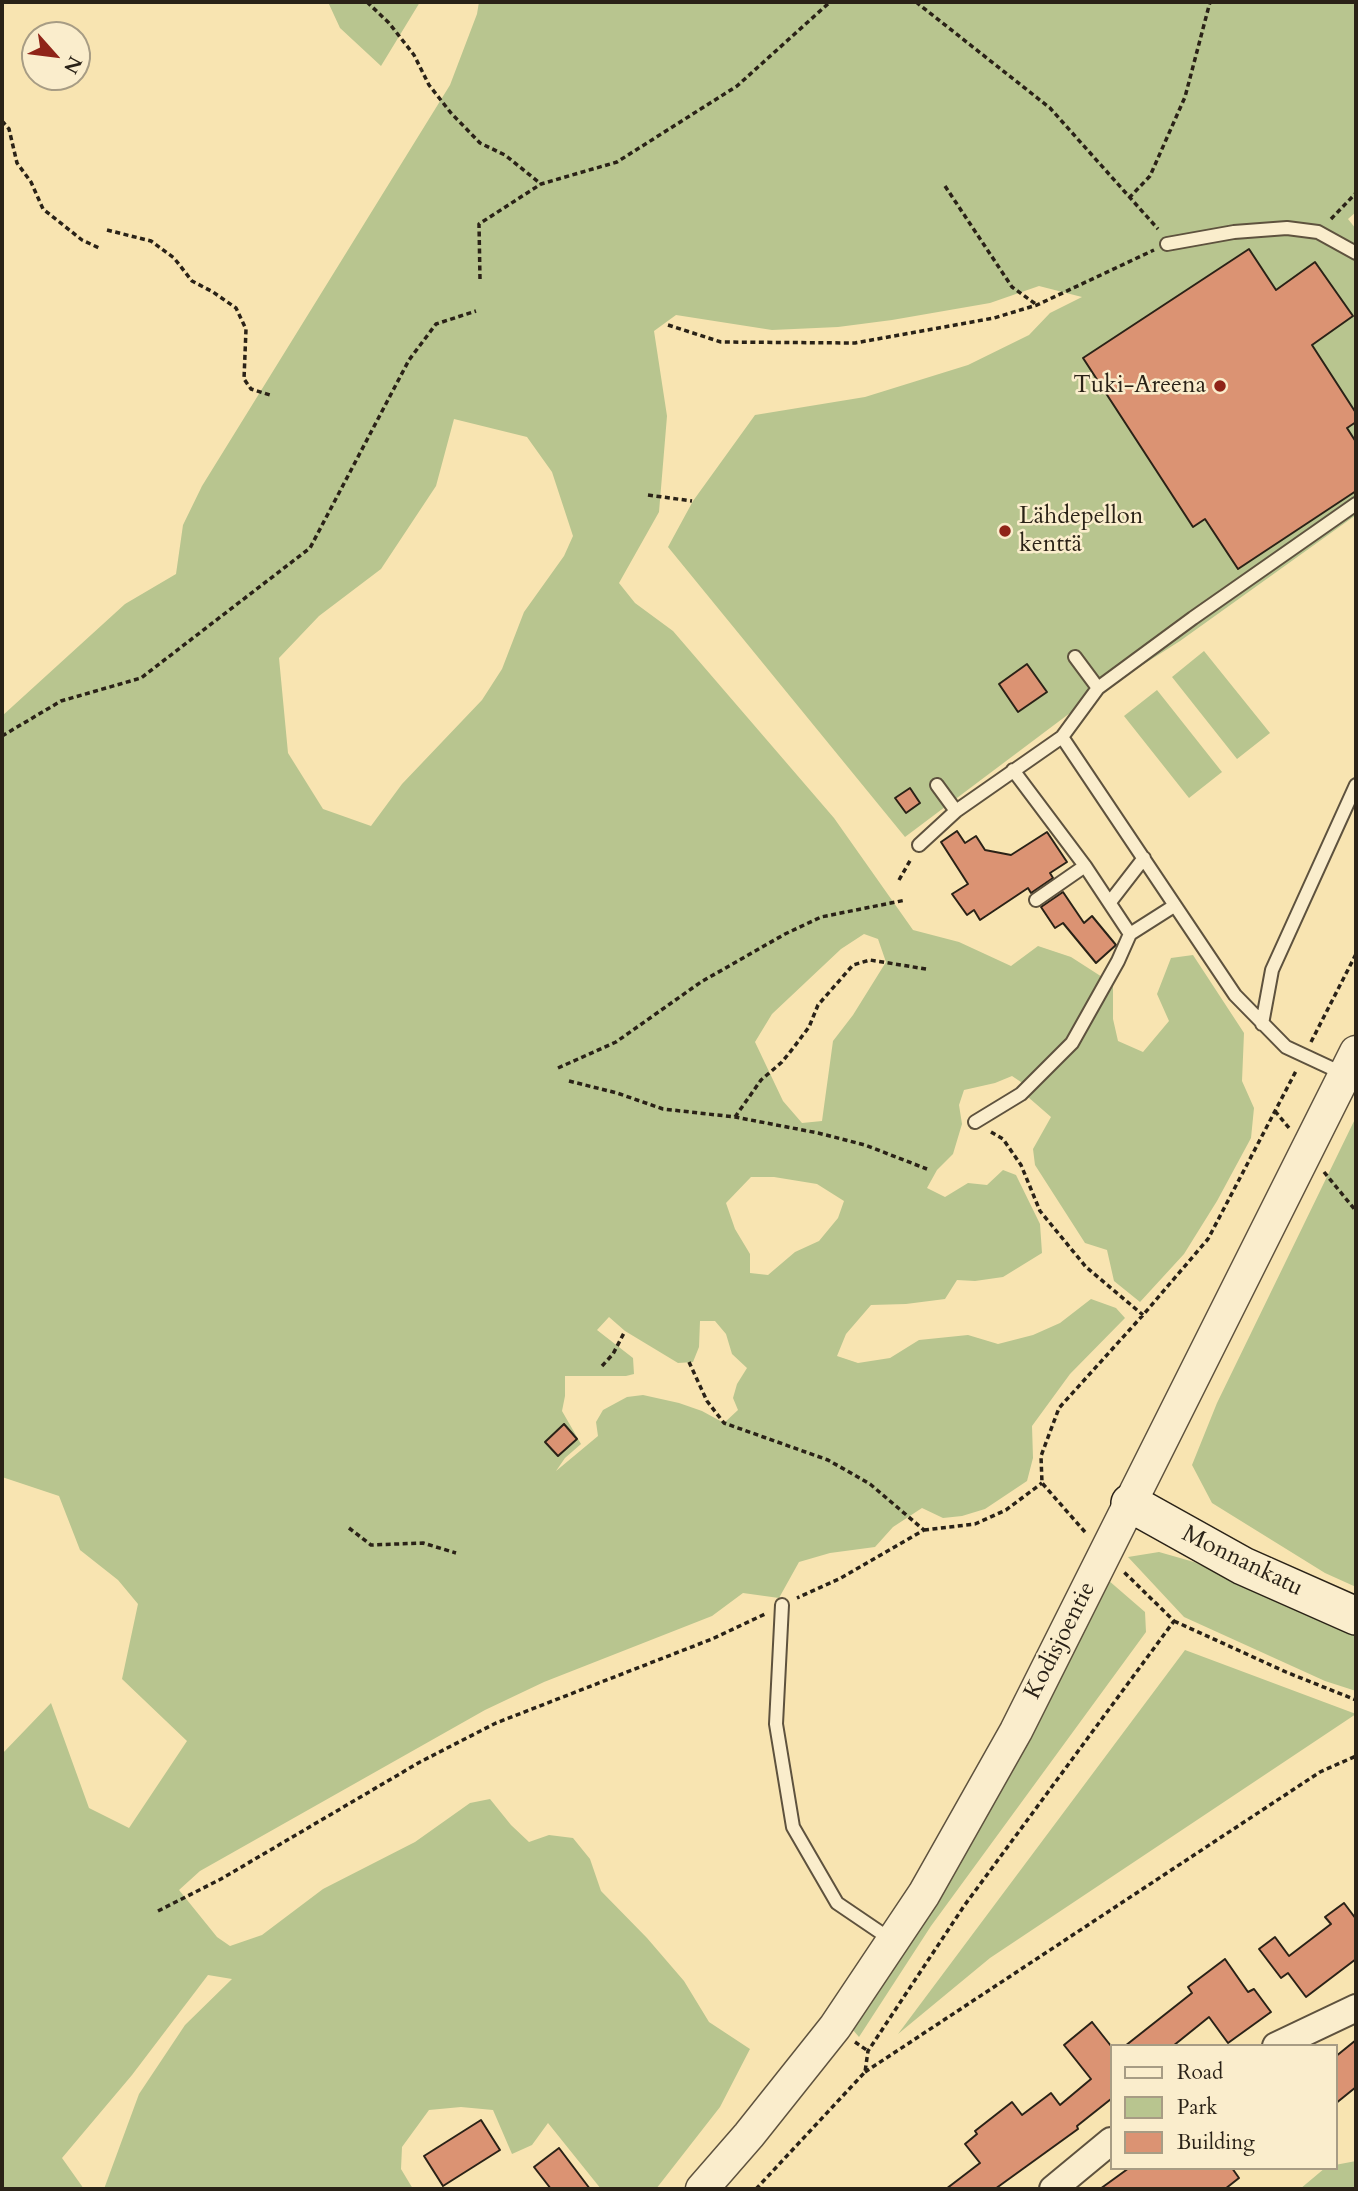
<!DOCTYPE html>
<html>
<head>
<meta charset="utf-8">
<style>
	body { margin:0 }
	#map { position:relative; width:1358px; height:2191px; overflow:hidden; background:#f8e4b1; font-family:Cardo,serif }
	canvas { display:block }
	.frame { position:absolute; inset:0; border:4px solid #2a2217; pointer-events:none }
	.legend { position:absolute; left:1110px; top:2044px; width:228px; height:126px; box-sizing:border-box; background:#faedcc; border:2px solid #a79c84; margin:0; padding:9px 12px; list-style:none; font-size:21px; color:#2a2217 }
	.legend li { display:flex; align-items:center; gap:14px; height:35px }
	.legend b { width:35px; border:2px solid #a79c84 }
	.north { position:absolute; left:21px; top:21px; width:70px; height:70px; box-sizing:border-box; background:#faedcc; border:2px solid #a79c84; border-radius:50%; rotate:118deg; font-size:19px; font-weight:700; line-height:28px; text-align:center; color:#2a2217 }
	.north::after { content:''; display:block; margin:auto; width:24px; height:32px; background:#8f2418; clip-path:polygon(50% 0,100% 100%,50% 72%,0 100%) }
</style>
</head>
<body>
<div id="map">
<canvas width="1358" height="2191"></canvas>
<div class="frame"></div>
<ul class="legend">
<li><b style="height:9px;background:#faedcc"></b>Road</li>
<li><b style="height:19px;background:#b8c58f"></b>Park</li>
<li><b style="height:19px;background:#db9373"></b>Building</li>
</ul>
<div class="north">N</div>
</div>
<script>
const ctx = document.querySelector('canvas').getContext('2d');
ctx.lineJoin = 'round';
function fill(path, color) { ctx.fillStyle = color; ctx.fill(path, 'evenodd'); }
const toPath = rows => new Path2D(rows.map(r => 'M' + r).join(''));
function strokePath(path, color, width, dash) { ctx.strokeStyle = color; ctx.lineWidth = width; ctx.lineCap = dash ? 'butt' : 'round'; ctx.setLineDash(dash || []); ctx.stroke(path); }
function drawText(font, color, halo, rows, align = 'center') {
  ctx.font = font + ' Cardo,serif'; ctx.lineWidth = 5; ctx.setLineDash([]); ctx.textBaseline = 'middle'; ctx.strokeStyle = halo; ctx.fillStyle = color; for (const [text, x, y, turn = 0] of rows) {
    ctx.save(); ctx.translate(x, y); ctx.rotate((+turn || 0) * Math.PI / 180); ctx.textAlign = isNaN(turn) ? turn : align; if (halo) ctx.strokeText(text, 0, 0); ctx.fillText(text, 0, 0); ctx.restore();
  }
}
const green = toPath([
	[328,2,420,2,381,66,340,28],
	[479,2,1356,2,1356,212,1348,219,1356,229,1356,515,1180,641,1086,701,905,837,668,547,693,501,755,415,865,397,968,365,1029,335,1050,313,1082,297,1039,286,990,303,892,320,838,327,772,330,676,315,654,331,667,416,659,512,619,583,635,603,673,631,834,818,913,930,959,942,1011,966,1038,946,1071,957,1113,984,1113,1019,1118,1041,1143,1052,1169,1021,1157,994,1171,958,1193,955,1244,1033,1242,1081,1254,1108,1251,1138,1217,1201,1184,1254,1140,1302,1114,1281,1107,1250,1085,1243,1035,1165,1033,1149,1051,1117,1028,1097,1021,1082,1012,1076,995,1083,964,1090,959,1105,962,1124,953,1154,937,1170,927,1188,945,1197,968,1183,987,1185,1003,1170,1016,1175,1040,1224,1042,1253,1003,1277,975,1281,957,1280,945,1299,906,1304,871,1305,846,1334,837,1356,858,1363,890,1358,919,1340,968,1335,998,1344,1033,1335,1060,1323,1091,1299,1116,1308,1125,1318,1070,1374,1032,1426,1033,1458,1027,1481,985,1509,962,1516,943,1518,922,1508,893,1527,875,1547,830,1553,799,1562,779,1598,743,1593,712,1616,544,1682,485,1710,200,1871,179,1890,217,1937,230,1946,262,1935,323,1889,415,1842,470,1803,490,1799,511,1825,529,1842,549,1835,573,1838,590,1859,601,1891,647,1938,684,1981,709,2022,750,2049,720,2107,656,2189,601,2189,548,2123,532,2145,512,2154,493,2110,461,2107,429,2110,402,2147,401,2169,413,2189,104,2189,139,2094,185,2025,232,1979,208,1975,132,2075,62,2158,84,2189,2,2189,2,1754,51,1703,89,1808,129,1828,187,1741,122,1679,138,1604,118,1580,80,1550,59,1496,2,1477,2,716,125,604,176,574,183,525,202,486,450,85,477,14],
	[454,419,527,437,552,472,573,536,564,556,524,612,502,669,482,700,402,784,371,826,323,809,288,753,279,658,319,616,381,569,436,486],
	[864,934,878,939,886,962,853,1015,833,1041,822,1121,802,1123,783,1101,755,1042,772,1014,841,949],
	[751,1177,774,1177,817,1184,844,1201,838,1218,819,1241,795,1252,768,1275,750,1273,750,1254,735,1229,726,1203],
	[609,1317,625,1331,678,1363,693,1362,699,1347,700,1321,715,1321,726,1334,732,1354,747,1368,737,1384,733,1398,738,1410,724,1423,702,1411,679,1403,643,1395,627,1397,603,1410,596,1422,598,1436,556,1471,565,1458,581,1444,562,1411,565,1396,565,1376,626,1376,634,1374,633,1358,597,1330],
	[1204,651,1270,733,1237,759,1172,677],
	[1157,690,1222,772,1189,798,1124,716],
	[1356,1117,1356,1587,1325,1573,1212,1503,1192,1465,1217,1403],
	[1159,1552,1194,1562,1260,1593,1356,1634,1356,1691,1325,1681,1184,1617,1128,1557],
	[1108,1580,1145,1612,1146,1632,931,1926,859,2037,853,2030,910,1944,1018,1756],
	[1185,1650,1356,1714,990,1958,898,2034],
	[1356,2161,1356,2189,1300,2189,1325,2168,1335,2168,1335,2165]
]);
const building = toPath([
	[1249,249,1276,290,1315,262,1353,316,1312,345,1356,413,1356,422,1347,428,1356,442,1356,491,1238,569,1205,519,1193,527,1083,358,1249,249],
	[1027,664,1047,692,1018,712,999,684,1027,664],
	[910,788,920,803,906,813,895,798,910,788],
	[957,831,965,843,976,836,985,850,1011,855,1047,832,1067,862,1050,873,1053,878,1031,893,1028,888,980,920,974,910,967,915,952,894,968,884,941,842,957,831],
	[1063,892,1084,923,1092,916,1116,945,1096,963,1063,923,1055,928,1041,907,1063,892],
	[564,1424,577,1439,558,1456,545,1442,564,1424],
	[1344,1903,1356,1919,1356,1959,1306,1997,1288,1973,1281,1978,1259,1949,1275,1937,1289,1956,1331,1924,1325,1917,1344,1903],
	[1225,1959,1248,1992,1254,1989,1271,2012,1228,2043,1209,2017,1173,2046,1125,2046,1192,1993,1188,1987,1225,1959],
	[1092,2022,1111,2046,1111,2099,1077,2126,1078,2129,995,2189,946,2189,980,2163,965,2144,977,2134,975,2131,1012,2102,1022,2115,1051,2093,1060,2105,1091,2079,1064,2045,1092,2022],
	[1356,2040,1356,2087,1335,2104,1335,2057,1356,2040],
	[481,2120,500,2150,443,2186,424,2156,481,2120],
	[559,2148,590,2189,551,2189,534,2167,559,2148],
	[1129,2168,1232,2168,1239,2178,1225,2189,1100,2189,1129,2168]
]);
const path = toPath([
	[367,2,389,23,414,55,429,85,451,113,480,143,505,155,541,184],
	[916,2,1050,108,1158,229],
	[2,121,9,129,17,163,31,182,43,209,82,240,99,248],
	[945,186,1012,287,1037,305],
	[1129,198,1150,176,1185,97,1210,2],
	[1331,219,1356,193],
	[107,230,151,241,174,258,192,281,213,292,236,308,246,329,244,379,251,389,273,396],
	[480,279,479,224,541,184,617,162,737,86,830,2],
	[668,325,721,342,855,343,994,318,1037,305,1154,250],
	[648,495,692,501],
	[2,736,61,701,141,678,310,548,409,360,436,324,476,311],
	[899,880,911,859],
	[1311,1042,1356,954],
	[558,1068,616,1042,701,982,785,934,821,917,906,900],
	[569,1081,617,1093,663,1109,735,1117,818,1133,865,1145,927,1169],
	[1275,1111,1289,1128],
	[735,1117,761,1080,782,1062,794,1047,809,1027,818,1005,853,965,870,960,926,969],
	[991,1132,1003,1139,1021,1165,1040,1211,1086,1267,1143,1315],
	[1324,1172,1356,1211],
	[689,1362,707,1401,724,1423,828,1460,870,1484,924,1530,841,1578,797,1598],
	[602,1366,613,1354,625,1331],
	[349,1528,371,1545,423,1543,456,1553],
	[924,1530,975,1524,1006,1510,1042,1483],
	[1085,1532,1042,1483,1041,1456,1059,1408,1143,1315,1208,1239,1296,1071],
	[1174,1621,1286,1672,1356,1700],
	[158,1911,221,1879,420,1762,496,1723,712,1639,765,1614],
	[855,2042,868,2051],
	[865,2072,1320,1772,1356,1756],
	[756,2189,865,2072,868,2051,964,1906,1174,1621,1124,1572]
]);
const service = toPath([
	[1167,244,1234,232,1287,228,1318,232,1356,253],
	[1075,657,1098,688],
	[1062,737,1235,995,1286,1047,1344,1074],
	[1013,770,1085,866,1130,934],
	[937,785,956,811],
	[919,845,956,811,1062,737,1098,688,1193,618,1356,504],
	[1036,900,1085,866],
	[1110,902,1144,858],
	[1262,1024,1272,970,1356,785],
	[975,1122,1021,1094,1072,1043,1118,961,1130,934,1174,906],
	[782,1605,776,1724,793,1827,837,1903,893,1941]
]);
const minor = toPath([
	[1276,2046,1356,2008],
	[1053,2189,1111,2141]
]);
const tertiary = toPath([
	[702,2189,749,2135,835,2027,924,1894,1016,1731,1356,1052]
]);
const secondary = toPath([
	[1130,1503,1243,1566,1356,1616]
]);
const markers = [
	[1220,386,7,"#8f2418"],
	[1005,531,7,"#8f2418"]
];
const poiNames = [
	["Tuki-Areena",1206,386],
	["Lähdepellon",1019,517,"left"],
	["kenttä",1019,545,"left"]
];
const streetNames = [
	["Monnankatu",1242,1562,26],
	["Kodisjoentie",1061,1641,-63]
];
fill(green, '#b8c58f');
fill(building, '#db9373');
strokePath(building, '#2a2217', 2);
strokePath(service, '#5e523e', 16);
strokePath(minor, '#5e523e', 30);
strokePath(tertiary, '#5e523e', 35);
strokePath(secondary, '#2a2217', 40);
strokePath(path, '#2a2217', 3.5, [5, 3.5]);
strokePath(service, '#faedcc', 12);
strokePath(minor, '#faedcc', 26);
strokePath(tertiary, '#faedcc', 32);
strokePath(secondary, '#faedcc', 37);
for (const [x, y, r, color] of markers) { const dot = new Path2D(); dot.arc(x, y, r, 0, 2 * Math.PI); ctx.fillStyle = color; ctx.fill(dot); strokePath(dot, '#faedcc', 2.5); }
drawText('24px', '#2a2217', '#faedcc', poiNames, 'right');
drawText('24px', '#2a2217', '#faedcc', streetNames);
</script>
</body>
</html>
